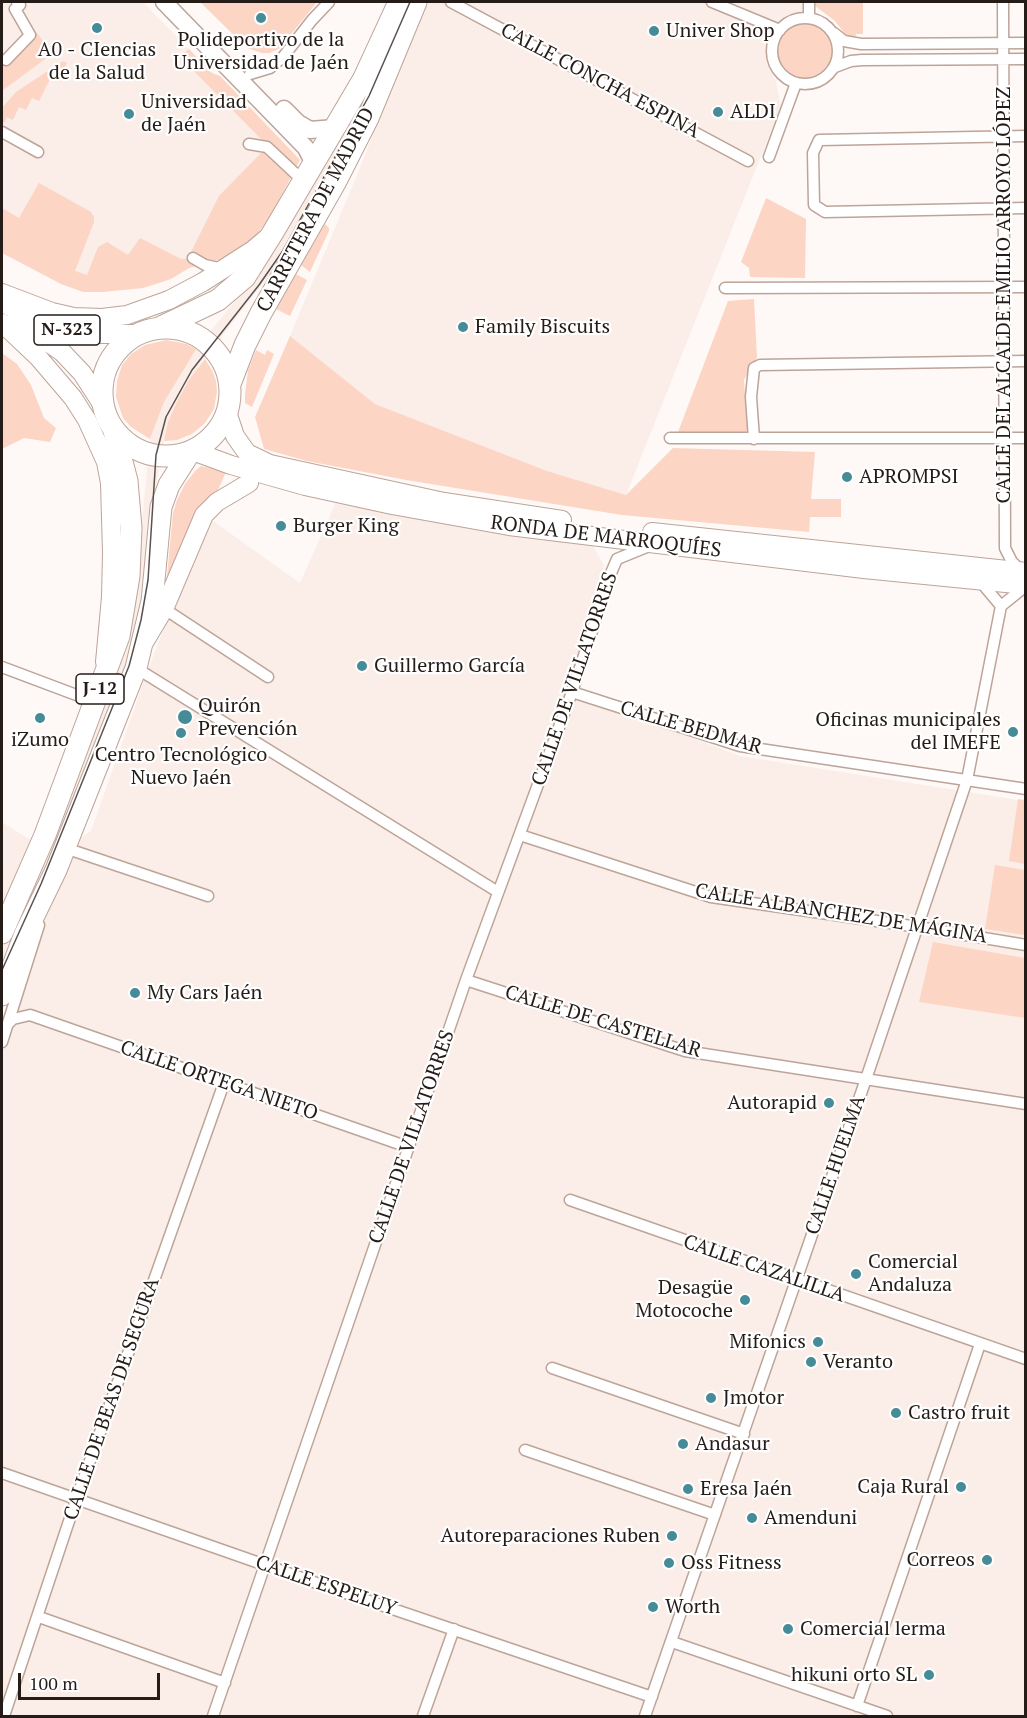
<!DOCTYPE html>
<html>
<head>
<meta charset="utf-8">
<style>
	body { margin:0 }
	#map { position:relative; width:1027px; height:1718px; overflow:hidden; background:#fef9f7; font-family:"PT Serif",serif }
	canvas { display:block }
	.frame { position:absolute; inset:0; border:3px solid #251c18; pointer-events:none }
	.scale { position:absolute; left:18px; top:1673px; width:142px; height:27px; box-sizing:border-box; border:3px solid #251c18; border-top:0; padding-left:8px; font-size:18px; line-height:21px; white-space:nowrap; color:#251c18; -webkit-text-stroke:4px #fff; paint-order:stroke }
</style>
</head>
<body>
<div id="map">
<canvas width="1027" height="1718"></canvas>
<div class="frame"></div>
<div class="scale">100 m</div>
</div>
<script>
const ctx = document.querySelector('canvas').getContext('2d');
ctx.lineJoin = 'round';
function fill(path, color) { ctx.fillStyle = color; ctx.fill(path, 'evenodd'); }
const toPath = rows => new Path2D(rows.map(r => 'M' + r).join(''));
function strokePath(path, color, width, dash) { ctx.strokeStyle = color; ctx.lineWidth = width; ctx.lineCap = dash ? 'butt' : 'round'; ctx.setLineDash(dash || []); ctx.stroke(path); }
function drawText(font, color, halo, rows, align = 'center') {
  ctx.font = font + ' "PT Serif",serif'; ctx.lineWidth = 4.5; ctx.setLineDash([]); ctx.textBaseline = 'middle'; ctx.strokeStyle = halo; ctx.fillStyle = color; for (const [text, x, y, turn = 0] of rows) {
    ctx.save(); ctx.translate(x, y); ctx.rotate((+turn || 0) * Math.PI / 180); ctx.textAlign = isNaN(turn) ? turn : align; if (halo) ctx.strokeText(text, 0, 0); ctx.fillText(text, 0, 0); ctx.restore();
  }
}
const built = toPath([
	[2,2,143,2,212,73,220,76,300,160,278,203,220,260,189,268,171,279,143,288,102,292,83,292,2,253],
	[422,2,805,2,806,9,775,23,767,40,767,64,776,82,781,106,626,495,547,471,375,404,290,336,362,163],
	[374,73,367,110,276,266,199,366,165,436,157,480,148,592,140,635,2,976,2,948,25,899,141,532,150,439,164,402,182,369,196,349,244,290],
	[336,502,593,546,604,565,572,692,740,756,1025,801,1025,1716,2,1716,2,1025,65,848,91,831,149,667,176,597,213,521,300,583],
	[2,822,32,841,2,904]
]);
const green = toPath([
	[200,2,317,2,280,48,270,53,262,53,247,48],
	[815,2,863,2,863,34,856,34,855,39,845,34,835,21,815,6],
	'777 51a28 28 0 1 1 56 0a28 28 0 1 1-56 0Z',
	[36,32,53,53,2,91,2,62,4,64],
	[189,49,212,73,220,76,300,160,267,222,252,240,229,257,189,268,171,279,143,288,102,292,83,292,61,284,2,253,2,208,19,218,39,183,91,212,94,217,94,222,75,271,87,275,98,247,107,242,128,255,140,238,181,259,193,258,197,255,191,252,219,196,268,146,180,57],
	[63,61,67,63,57,82,50,79,39,101,32,98,26,110,19,107,13,120,7,117,4,123,2,121,2,108,16,92],
	[766,198,806,219,805,278,750,277,749,268,741,262],
	[325,224,329,228,329,231,310,272,301,265],
	[296,274,307,280,290,316,276,309],
	[754,299,757,358,744,380,748,436,697,435,678,432,728,301],
	[290,336,375,404,547,471,626,495,673,448,815,452,811,499,841,499,841,517,810,517,809,532,622,515,406,480,307,461,264,449,255,417],
	[166,340,187,344,196,349,164,402,150,439,131,427,123,418,116,397,117,381,122,365,131,354,145,345],
	[256,350,265,355,267,350,274,354,252,407,245,403,245,395,248,370],
	[2,353,17,364,31,385,44,418,56,428,50,442,24,438,2,449],
	[205,359,213,372,216,381,217,391,214,409,205,423,192,434,177,440,164,441,168,422,178,400,189,380],
	[201,466,226,472,218,490,198,508,186,533,165,597,173,513,177,500,185,484,195,471],
	[1018,799,1025,800,1025,864,1009,861],
	[995,865,1025,870,1025,935,985,929],
	[933,942,1025,958,1025,1018,919,1002]
]);
const street = toPath([
	[451,2,748,161],
	[712,2,780,30],
	[809,2,809,18],
	[1003,2,1005,548,1012,562,1022,571],
	'772 51a33 33 0 1 1 66 0a33 33 0 1 1-66 0Z',
	[834,33,844,41,861,44,1026,43],
	[6,60,30,35,15,9,20,5,17,2],
	[835,67,851,61,862,60,1026,59],
	[250,74,270,68,283,57,312,20,329,2],
	[2,132,38,152],
	[1026,136,819,140,813,153,814,205,825,212,1026,208],
	[249,144,267,147,298,176],
	[769,157,796,83],
	[193,258,205,265,223,269],
	[725,288,1026,287],
	[670,438,1026,438],
	[754,439,751,397,754,368,760,365,1026,361],
	[980,581,1001,606],
	[160,606,268,677],
	[1001,606,1026,586],
	[2,667,95,702],
	[136,668,498,892],
	[572,692,740,746,1026,789],
	[520,835,711,897,918,927,1026,945],
	[65,848,208,896],
	[466,980,685,1051,1026,1104],
	[7,1025,13,1019,30,1015,408,1147],
	[2,1042,39,925],
	[570,1200,1026,1359],
	[552,1368,744,1434],
	[525,1450,715,1515],
	[2,1473,325,1586,652,1697],
	[39,1617,225,1683],
	[672,1642,887,1716],
	[857,1706,980,1344],
	[4,1716,76,1500,224,1083],
	[213,1716,466,980,572,692,611,573,617,559,649,546],
	[423,1716,454,1629],
	[645,1716,866,1079,967,780,1001,606]
]);
const secondary = toPath([
	[164,2,306,148,314,164],
	[284,109,298,123,310,130,335,128]
]);
const primary = toPath([
	[2,293,52,312,74,317,102,318,127,315,169,300,203,282,253,250,266,239],
	[5,304,35,320,61,329,92,334,139,334],
	[14,322,30,330,62,352,82,373,102,404],
	[2,323,38,357,73,398,87,420,106,462,110,483,112,553,111,597,105,662],
	[227,412,235,436,247,453,270,464,444,502,562,520],
	[193,451,231,465,305,486,392,505,509,526,864,569,1026,585],
	[652,532,1026,572],
	[145,641,164,609,204,515,217,502,249,483]
]);
const highway = toPath([
	'102 392a64 64 0 1 1 128 0a64 64 0 1 1-128 0Z',
	[159,328,218,300,245,277,272,234,364,78,399,2],
	[230,384,245,345,261,313,336,181,368,118,416,2],
	[2,933,45,835,119,636,129,576,131,528,127,481,114,431],
	[2,995,25,934,56,870,136,668,152,601,161,507,169,485,190,452]
]);
const tram = toPath([
	[2,970,41,884,129,666,141,620,148,580,156,455,166,417,192,370,259,285,282,252,369,96,410,2]
]);
const markers = [
	[261,18,6,"#468b98"],
	[97,28,6,"#468b98"],
	[654,31,6,"#468b98"],
	[718,112,6,"#468b98"],
	[129,114,6,"#468b98"],
	[463,327,6,"#468b98"],
	[847,477,6,"#468b98"],
	[281,526,6,"#468b98"],
	[362,666,6,"#468b98"],
	[185,717,8,"#468b98"],
	[40,718,6,"#468b98"],
	[1013,732,6,"#468b98"],
	[181,733,6,"#468b98"],
	[135,993,6,"#468b98"],
	[829,1103,6,"#468b98"],
	[856,1274,6,"#468b98"],
	[745,1300,6,"#468b98"],
	[818,1342,6,"#468b98"],
	[811,1362,6,"#468b98"],
	[711,1398,6,"#468b98"],
	[896,1413,6,"#468b98"],
	[683,1444,6,"#468b98"],
	[961,1487,6,"#468b98"],
	[688,1489,6,"#468b98"],
	[752,1518,6,"#468b98"],
	[672,1536,6,"#468b98"],
	[987,1560,6,"#468b98"],
	[669,1563,6,"#468b98"],
	[653,1607,6,"#468b98"],
	[788,1629,6,"#468b98"],
	[929,1675,6,"#468b98"]
];
const shields = [
	[67,330,66],
	[100,689,48]
];
const shieldNames = [
	["N-323",67,330],
	["J-12",100,689]
];
const poiNames = [
	["Univer Shop",666,31],
	["Polideportivo de la",261,40,"center"],
	["Universidad de Jaén",261,63,"center"],
	["A0 - CIencias",97,50,"center"],
	["de la Salud",97,73,"center"],
	["Universidad",141,102],
	["de Jaén",141,125],
	["ALDI",730,112],
	["Family Biscuits",475,327],
	["APROMPSI",859,477],
	["Burger King",293,526],
	["Guillermo García",374,666],
	["Quirón",198,706],
	["Prevención",198,729],
	["Oficinas municipales",1001,720,"right"],
	["del IMEFE",1001,743,"right"],
	["iZumo",40,740,"center"],
	["Centro Tecnológico",181,755,"center"],
	["Nuevo Jaén",181,778,"center"],
	["My Cars Jaén",147,993],
	["Autorapid",817,1103,"right"],
	["Comercial",868,1262],
	["Andaluza",868,1285],
	["Desagüe",733,1288,"right"],
	["Motocoche",733,1311,"right"],
	["Mifonics",806,1342,"right"],
	["Veranto",823,1362],
	["Jmotor",723,1398],
	["Castro fruit",908,1413],
	["Andasur",695,1444],
	["Caja Rural",949,1487,"right"],
	["Eresa Jaén",700,1489],
	["Amenduni",764,1518],
	["Autoreparaciones Ruben",660,1536,"right"],
	["Correos",975,1560,"right"],
	["Oss Fitness",681,1563],
	["Worth",665,1607],
	["Comercial lerma",800,1629],
	["hikuni orto SL",917,1675,"right"]
];
const streetNames = [
	["CALLE CONCHA ESPINA",600,81,28],
	["CARRETERA DE MADRID",316,210,-62],
	["CALLE DEL ALCALDE EMILIO ARROYO LÓPEZ",1004,295,-90],
	["RONDA DE MARROQUÍES",606,537,7],
	["CALLE DE VILLATORRES",575,679,-71],
	["CALLE BEDMAR",691,728,16],
	["CALLE ALBANCHEZ DE MÁGINA",841,914,9],
	["CALLE DE CASTELLAR",603,1022,17],
	["CALLE ORTEGA NIETO",219,1081,19],
	["CALLE DE VILLATORRES",412,1137,-71],
	["CALLE HUELMA",836,1165,-71],
	["CALLE CAZALILLA",764,1269,19],
	["CALLE DE BEAS DE SEGURA",112,1399,-71],
	["CALLE ESPELUY",326,1586,19]
];
fill(built, '#fbede7');
fill(green, '#fcd5c4');
strokePath(street, '#bda499', 13);
strokePath(secondary, '#bda499', 19);
strokePath(primary, '#bda499', 20);
strokePath(highway, '#bda499', 23);
strokePath(street, '#fff', 10);
strokePath(secondary, '#fff', 16);
strokePath(primary, '#fff', 18);
strokePath(highway, '#fff', 21);
strokePath(tram, '#5a524f', 1.5);
for (const [x, y, r, color] of markers) { const dot = new Path2D(); dot.arc(x, y, r, 0, 2 * Math.PI); ctx.fillStyle = color; ctx.fill(dot); strokePath(dot, '#fff', 2); }
for (const [x, y, w] of shields) { const box = new Path2D(); box.roundRect(x - w / 2, y - 15, w, 30, 4.5); ctx.fillStyle = '#fff'; ctx.fill(box); strokePath(box, '#251c18', 1.5); }
drawText('bold 18px', '#251c18', null, shieldNames);
drawText('20px', '#251c18', '#fff', poiNames, 'left');
drawText('20px', '#251c18', '#fff', streetNames);
</script>
</body>
</html>
